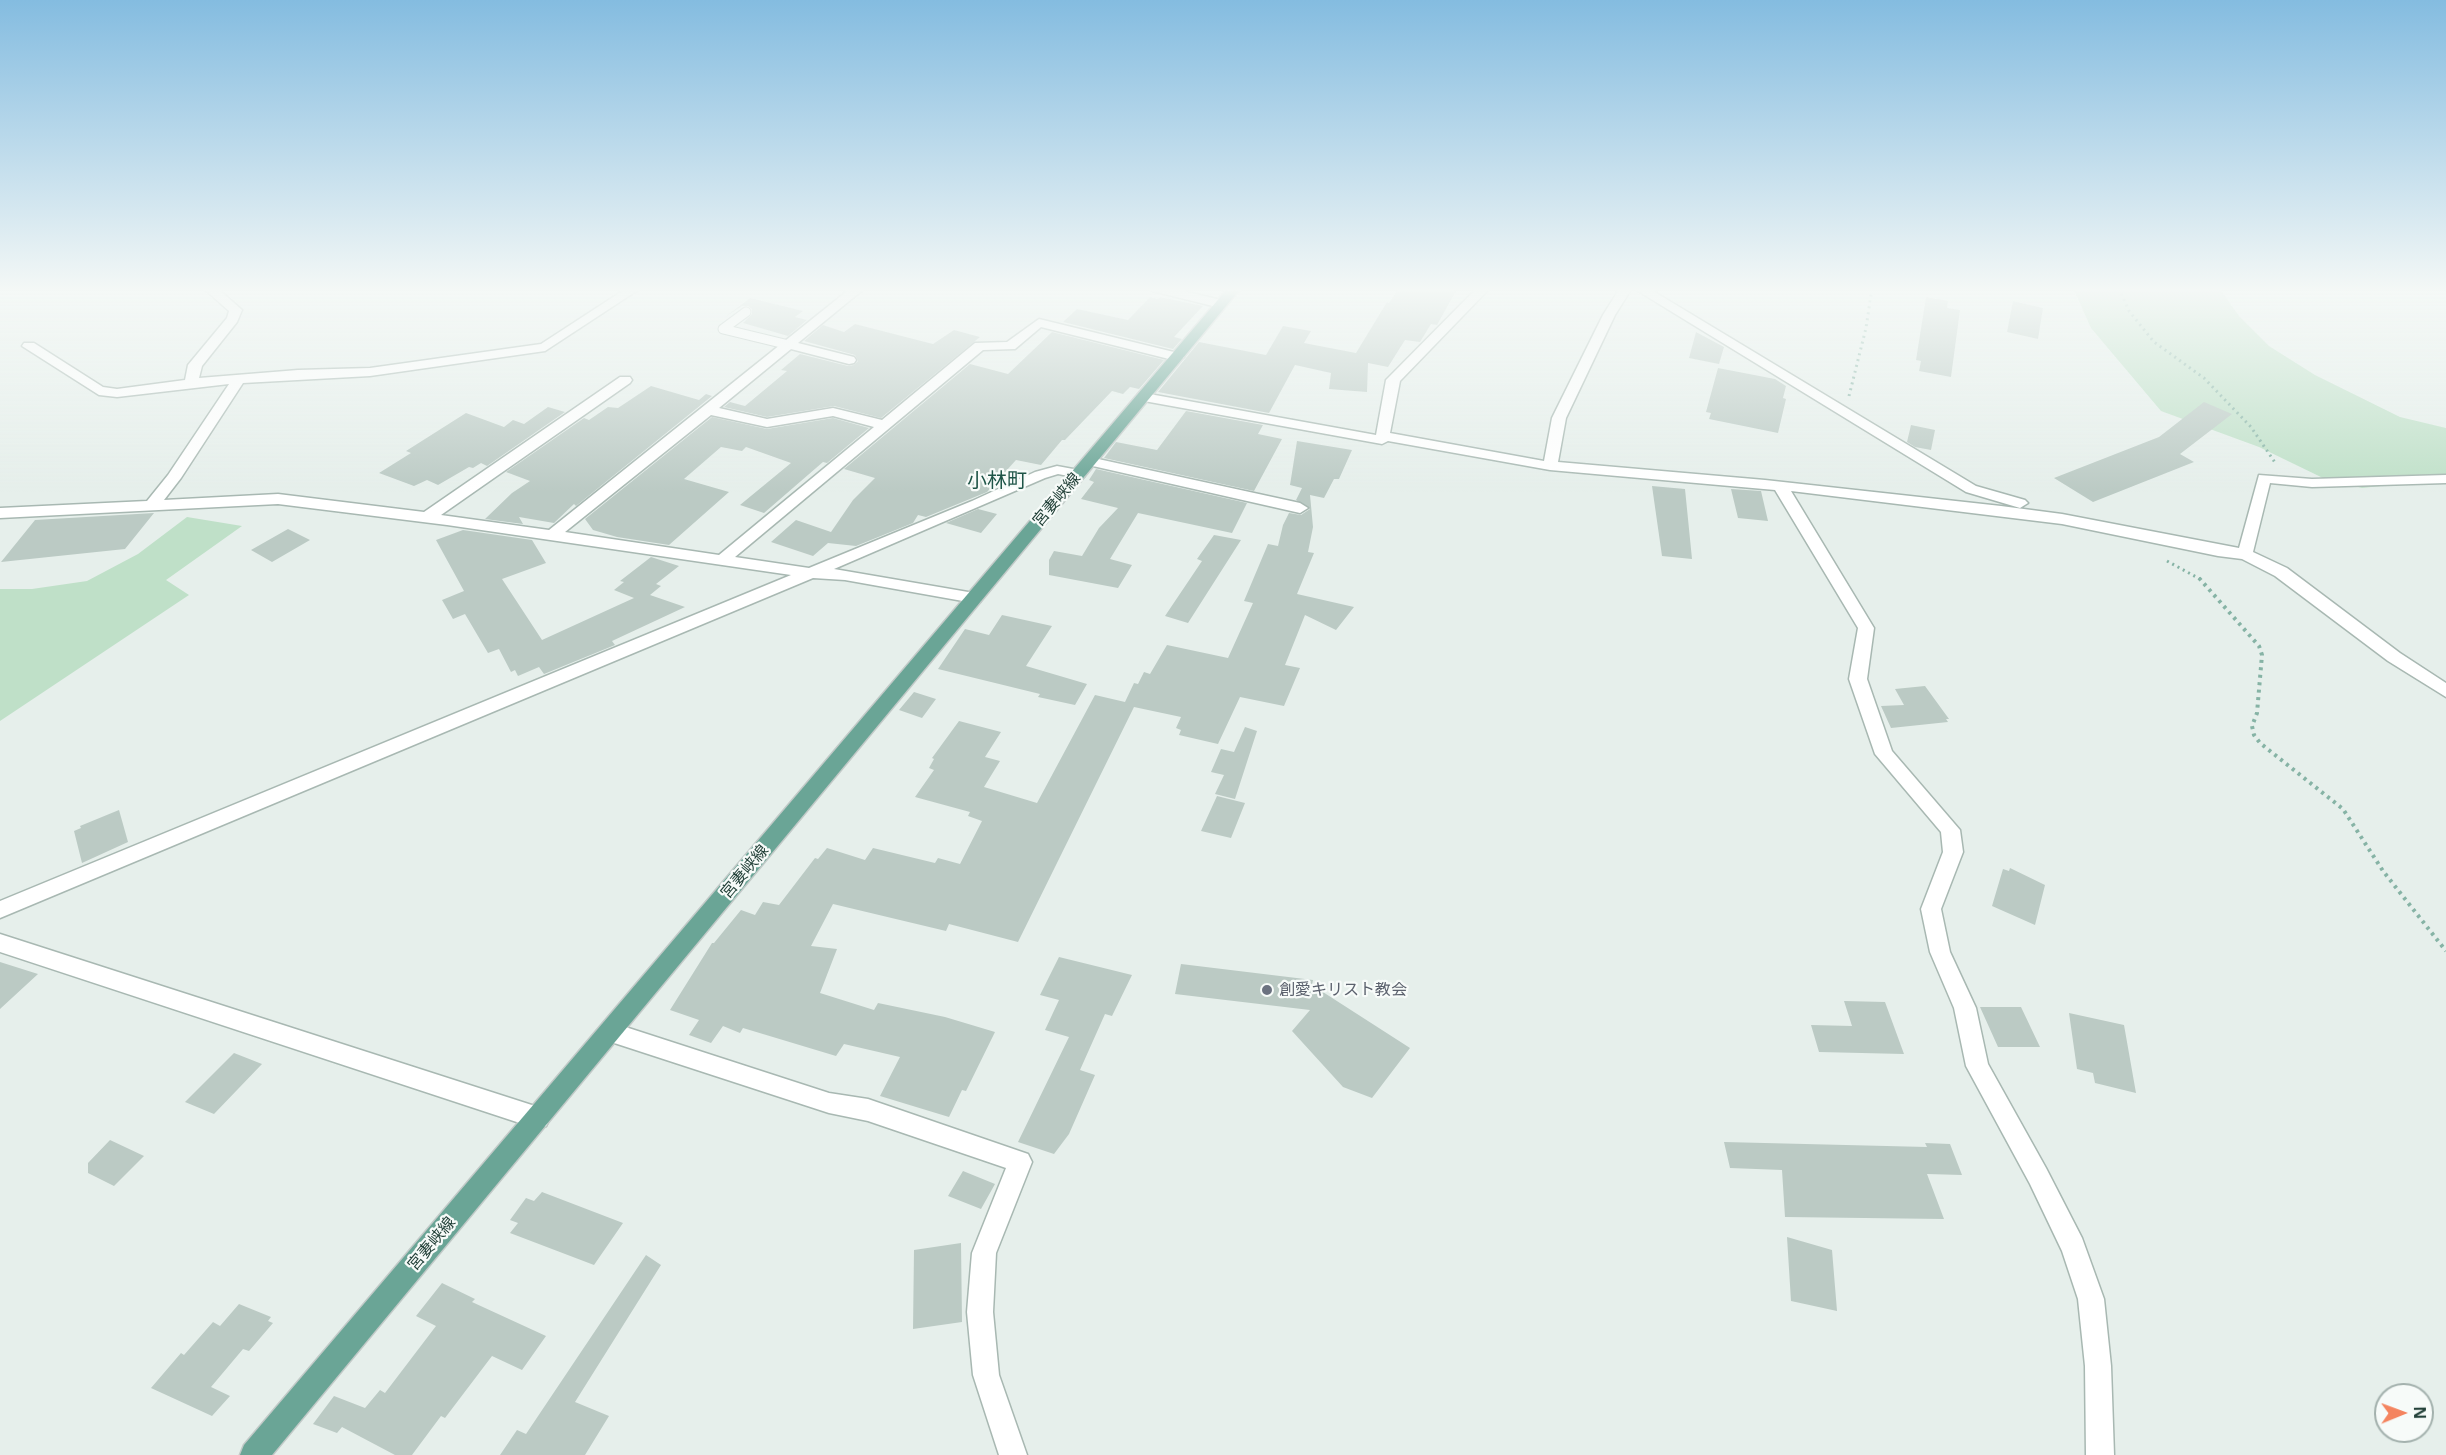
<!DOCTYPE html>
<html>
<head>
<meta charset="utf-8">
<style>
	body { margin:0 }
	#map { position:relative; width:2446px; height:1455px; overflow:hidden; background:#e6efeb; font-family:"Noto Sans",sans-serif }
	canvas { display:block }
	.north { position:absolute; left:2374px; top:1383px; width:60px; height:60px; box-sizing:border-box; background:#f7fbf9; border:2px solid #a3b1ad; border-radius:50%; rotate:89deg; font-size:16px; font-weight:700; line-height:24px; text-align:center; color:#24423a }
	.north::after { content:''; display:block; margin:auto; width:21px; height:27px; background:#f4845f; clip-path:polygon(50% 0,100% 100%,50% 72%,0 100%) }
</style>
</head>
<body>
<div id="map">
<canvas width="2446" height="1455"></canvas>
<div class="north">N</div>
</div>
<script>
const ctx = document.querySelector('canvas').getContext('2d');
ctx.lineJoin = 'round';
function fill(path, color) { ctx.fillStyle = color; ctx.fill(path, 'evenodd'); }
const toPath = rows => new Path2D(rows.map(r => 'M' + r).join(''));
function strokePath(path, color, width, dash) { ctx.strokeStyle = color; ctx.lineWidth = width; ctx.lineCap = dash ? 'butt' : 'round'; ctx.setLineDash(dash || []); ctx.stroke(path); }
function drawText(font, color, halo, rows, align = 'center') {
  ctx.font = font + ' "Noto Sans","Noto Sans JP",sans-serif'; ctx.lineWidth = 4.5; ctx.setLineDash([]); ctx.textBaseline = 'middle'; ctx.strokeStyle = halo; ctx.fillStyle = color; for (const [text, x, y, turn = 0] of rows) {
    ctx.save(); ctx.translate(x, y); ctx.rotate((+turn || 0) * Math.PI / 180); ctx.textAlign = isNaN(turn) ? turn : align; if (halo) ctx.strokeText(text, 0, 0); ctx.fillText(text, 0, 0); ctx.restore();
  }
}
const green = toPath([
	[2073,288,2219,288,2239,316,2269,346,2315,375,2400,417,2446,428,2446,479,2362,488,2325,479,2259,447,2161,411,2091,328],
	[187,517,242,526,166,580,189,595,0,721,0,589,32,589,87,581,138,554]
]);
const building = toPath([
	[1399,288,1441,288,1456,291,1437,325,1431,324,1420,342,1405,340,1388,367,1368,363,1367,392,1329,389,1331,373,1295,365,1269,413,1158,392,1199,342,1266,355,1283,326,1311,331,1304,343,1356,353,1387,302,1389,303],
	[1150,297,1158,299,1160,297,1203,306,1174,337,1182,339,1173,349,1063,322,1077,309,1128,320],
	[1926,297,1948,301,1947,308,1960,310,1951,377,1919,371,1921,361,1916,360],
	[750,298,803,311,795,317,807,320,788,336,743,323,752,314,752,309,748,306,742,306,725,317],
	[2013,301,2043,308,2038,339,2007,332],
	[855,324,933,344,954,330,980,337,881,418,834,406,767,417,724,407,730,402,745,406,787,371,781,370,800,354,848,366,854,365,858,361,855,355,804,341,823,325,844,332],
	[1052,332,1164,360,1139,389,1130,387,1123,394,1112,391,1065,440,1062,440,1041,465,1016,460,987,492,926,517,918,515,913,523,856,546,828,543,813,556,771,542,796,520,831,532,853,500,875,478,844,469,970,364,1008,374],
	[1696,332,1724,347,1719,364,1689,358],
	[1718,368,1775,379,1786,386,1783,398,1786,399,1778,433,1709,419,1711,413,1706,412],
	[651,386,699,400,706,394,712,396,576,506,574,504,554,523,519,517,523,524,485,519,512,493,530,481,506,472,584,418,589,420,608,407,618,408],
	[2204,402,2232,414,2180,454,2194,462,2093,502,2054,478,2159,437],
	[548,407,565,412,487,466,481,463,473,468,469,467,438,485,427,480,414,486,379,473,411,453,406,451,466,413,504,427,513,420,524,424],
	[1186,411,1263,425,1258,434,1282,439,1254,491,1104,458,1116,442,1157,450],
	[712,417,767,429,833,418,869,428,827,463,823,462,764,513,740,505,791,463,746,447,742,451,721,447,684,479,729,492,669,545,617,537,593,530,585,519],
	[1911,425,1935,430,1931,450,1915,447,1907,442],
	[1297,441,1352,450,1339,479,1334,479,1324,498,1310,495,1313,527,1308,552,1314,553,1297,594,1354,607,1336,630,1305,615,1285,665,1300,668,1284,706,1240,697,1218,744,1179,735,1181,730,1176,728,1181,717,1134,707,1018,942,949,924,946,931,833,904,811,946,837,949,820,993,874,1010,878,1003,945,1017,995,1032,966,1091,962,1090,949,1117,880,1096,900,1057,844,1044,836,1056,743,1028,740,1033,723,1026,711,1043,689,1035,699,1020,670,1010,712,943,714,943,741,910,755,915,763,902,779,905,815,858,818,859,827,848,865,860,873,848,935,863,938,858,960,864,982,821,968,816,970,812,915,797,934,770,929,768,934,759,932,758,959,721,1001,732,985,757,1000,761,984,787,1037,803,1095,695,1125,702,1134,683,1138,684,1144,672,1150,674,1167,645,1228,658,1253,603,1244,601,1268,544,1278,546,1283,525,1289,513,1301,515,1310,509,1296,500,1302,488,1290,485],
	[1096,469,1247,503,1232,533,1138,513,1110,559,1132,565,1118,588,1049,575,1049,560,1054,551,1082,556,1099,528,1118,508,1081,499,1094,482,1089,480],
	[1652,486,1685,489,1692,559,1662,556],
	[1731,489,1761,491,1768,521,1738,518],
	[978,509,997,514,981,533,946,523],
	[154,513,125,549,1,562,35,520],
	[288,529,310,540,272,562,251,550],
	[463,530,532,540,546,563,502,579,542,640,634,598,614,590,624,582,620,581,651,557,679,566,656,584,661,586,650,595,685,607,612,641,615,645,544,674,539,667,518,676,515,670,511,672,499,649,488,653,465,614,453,619,442,600,464,591,436,540],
	[1214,535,1241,540,1188,623,1165,616,1202,561,1197,559],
	[1002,615,1052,626,1026,666,1087,684,1075,705,1038,697,1040,694,938,669,965,629,989,635],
	[1925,686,1949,719,1946,719,1948,722,1891,728,1881,706,1904,705,1895,689],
	[914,692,936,699,922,718,899,710],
	[1245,727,1257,731,1235,799,1215,794,1224,775,1211,772,1221,749,1234,752],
	[1217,796,1245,803,1231,838,1201,831],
	[119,810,128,842,82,863,74,831,81,828,80,826],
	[2010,868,2045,885,2035,925,1992,906,2003,869,2009,871],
	[1059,957,1132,975,1112,1016,1105,1014,1080,1070,1095,1075,1069,1134,1054,1154,1018,1142,1069,1037,1045,1030,1059,1000,1040,995],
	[0,962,38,974,0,1009],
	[1181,964,1313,980,1312,985,1410,1048,1372,1098,1343,1087,1292,1031,1310,1010,1175,994],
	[1844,1001,1885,1002,1904,1054,1819,1052,1811,1025,1852,1026],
	[1980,1007,2021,1007,2040,1047,1998,1047],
	[2069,1013,2124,1025,2136,1093,2095,1083,2093,1073,2077,1069],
	[234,1053,262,1064,214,1114,185,1102],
	[110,1140,144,1156,114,1186,88,1173,88,1163],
	[1724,1142,1927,1147,1925,1143,1950,1144,1962,1175,1927,1174,1944,1219,1785,1217,1782,1170,1730,1168],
	[963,1171,995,1184,981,1209,948,1196],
	[542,1192,623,1223,594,1265,510,1233,518,1223,510,1220,526,1198,534,1201],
	[1787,1237,1832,1250,1837,1311,1791,1301],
	[961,1243,962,1322,913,1329,914,1250],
	[646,1255,661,1265,575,1402,609,1416,585,1455,500,1455,517,1430,526,1434],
	[442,1283,475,1299,472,1302,546,1336,522,1370,492,1356,445,1418,441,1416,412,1455,395,1455,342,1427,337,1433,313,1424,334,1396,365,1408,380,1390,385,1393,436,1326,416,1316],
	[239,1304,271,1317,268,1321,273,1323,249,1351,243,1349,211,1387,230,1396,212,1416,151,1388,181,1353,184,1355,213,1322,220,1326]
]);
const pathFar1 = toPath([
	[2119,288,2129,311,2154,342,2204,378,2251,427,2276,464],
	[1849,396,1866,328,1872,288],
	[2167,561,2200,579]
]);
const path = toPath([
	[2199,578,2259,646,2262,655,2257,713,2252,726,2254,735,2260,743,2343,809,2383,871,2446,951]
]);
const lane = toPath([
	[746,312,723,329,789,345]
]);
const street = toPath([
	[203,288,217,288,242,310,237,322,202,366,199,378,298,370,370,368,541,344,627,288,641,288,545,351,370,376,243,383,181,478,164,500,278,494,424,512,620,377,630,377,632,380,630,383,441,515,549,530,851,288,865,288,798,343,854,357,856,360,854,363,849,364,791,349,719,408,767,419,833,408,882,420,975,343,1007,342,1039,319,1182,354,1184,357,1177,361,1041,327,1015,349,983,350,735,557,809,568,972,501,1035,472,1057,466,1084,471,1086,474,1084,477,1079,478,1058,474,1045,478,834,569,974,593,980,594,982,598,980,602,974,603,845,580,813,578,0,918,0,901,791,575,447,525,278,504,0,518,0,508,147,501,168,475,229,384,117,397,99,395,22,346,24,343,34,343,103,387,117,389,185,380,188,365,227,318,229,311,203,288],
	[711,415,767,427,833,416,874,427,719,555,565,532,711,415],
	[1150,288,1171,288,1225,301,1227,304,1221,308,1152,291,1150,288],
	[1477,288,1490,288,1400,381,1390,433,1544,461,1552,418,1603,315,1620,288,1632,288,1615,315,1566,418,1558,462,1765,480,2001,506,2062,514,2239,548,2259,475,2312,479,2446,475,2446,483,2312,487,2270,483,2253,552,2287,568,2400,653,2446,683,2446,697,2388,661,2275,576,2242,559,2218,556,2062,524,1791,491,1874,628,1867,679,1892,751,1960,830,1963,852,1941,909,1950,952,1976,1008,1988,1064,2046,1168,2082,1238,2104,1299,2111,1366,2114,1455,2086,1455,2085,1366,2078,1299,2062,1251,2030,1184,1966,1066,1954,1008,1930,952,1921,909,1943,852,1941,832,1875,754,1849,679,1858,628,1775,490,1550,470,1388,441,1382,444,1144,401,1137,397,1144,393,1376,435,1386,380,1477,288],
	[1633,288,1648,288,1976,486,2025,500,2028,503,2020,508,1966,492,1633,288],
	[1089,457,1300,503,1308,508,1300,513,1084,464,1082,461,1089,457],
	[0,934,538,1107,546,1110,550,1118,546,1126,538,1129,0,952,0,934],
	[610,1022,829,1093,868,1099,1028,1154,1032,1162,996,1253,993,1312,999,1375,1027,1455,999,1455,973,1375,967,1312,972,1253,1006,1168,868,1121,829,1113,602,1039,599,1032,602,1025,610,1022]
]);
const primary = toPath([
	[1228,288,1241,288,272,1455,240,1455,244,1445,1228,288]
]);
const markers = [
	[1267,990,6,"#6b7280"]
];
const streetNames = [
	["宮妻峡線",1057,500,-50],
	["宮妻峡線",745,872,-50],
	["宮妻峡線",432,1244,-50]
];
const worshipNames = [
	["創愛キリスト教会",1279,990]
];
const quarterNames = [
	["小林町",997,481]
];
fill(green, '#bfe0c8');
fill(building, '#bbcac4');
strokePath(lane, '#a8b8b2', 11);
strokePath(street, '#a8b8b2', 3);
strokePath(primary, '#c2cac8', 3);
strokePath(pathFar1, '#86b3a5', 3, [2, 4]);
strokePath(path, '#86b3a5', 4, [3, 4.5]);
strokePath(lane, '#fff', 9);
fill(street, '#fff');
fill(primary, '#6aa596');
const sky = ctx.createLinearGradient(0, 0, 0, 492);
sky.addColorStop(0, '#84bce0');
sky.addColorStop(0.59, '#f4f8f6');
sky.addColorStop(1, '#f4f8f600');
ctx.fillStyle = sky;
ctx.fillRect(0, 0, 2446, 492);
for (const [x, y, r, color] of markers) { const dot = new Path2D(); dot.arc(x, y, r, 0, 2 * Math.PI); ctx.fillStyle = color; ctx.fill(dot); strokePath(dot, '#f7fbf9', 2); }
drawText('16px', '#24423a', '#f7fbf9', streetNames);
drawText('16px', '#5b616d', '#f7fbf9', worshipNames, 'left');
drawText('20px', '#1f5548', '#f7fbf9', quarterNames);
</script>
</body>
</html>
